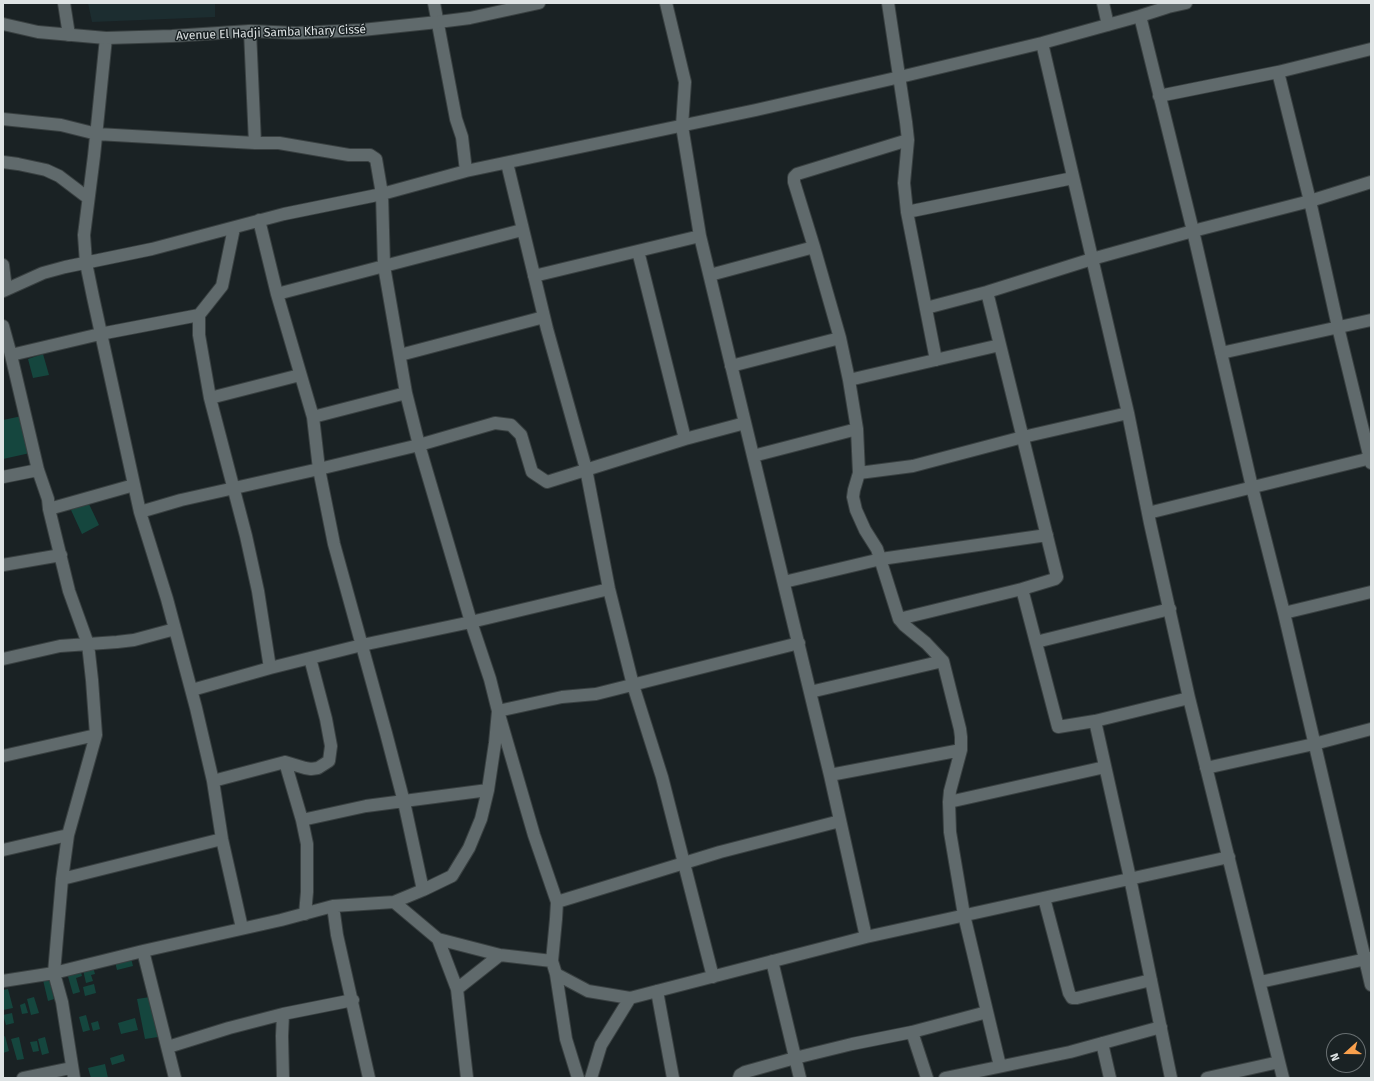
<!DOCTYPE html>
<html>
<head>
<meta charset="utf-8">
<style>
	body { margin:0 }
	#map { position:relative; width:1374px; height:1081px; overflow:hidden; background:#1a2224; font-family:"Fira Sans",sans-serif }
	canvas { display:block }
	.frame { position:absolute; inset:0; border:4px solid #dee3e4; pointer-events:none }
	.north { position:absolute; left:1326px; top:1033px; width:40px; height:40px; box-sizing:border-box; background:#1a2224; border:1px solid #686f71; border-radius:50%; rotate:249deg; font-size:11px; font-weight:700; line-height:16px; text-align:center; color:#dee3e4 }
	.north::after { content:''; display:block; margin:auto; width:14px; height:18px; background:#f9a04d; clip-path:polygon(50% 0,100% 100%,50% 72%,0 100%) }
</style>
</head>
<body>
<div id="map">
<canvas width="1374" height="1081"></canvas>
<div class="frame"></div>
<div class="north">N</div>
</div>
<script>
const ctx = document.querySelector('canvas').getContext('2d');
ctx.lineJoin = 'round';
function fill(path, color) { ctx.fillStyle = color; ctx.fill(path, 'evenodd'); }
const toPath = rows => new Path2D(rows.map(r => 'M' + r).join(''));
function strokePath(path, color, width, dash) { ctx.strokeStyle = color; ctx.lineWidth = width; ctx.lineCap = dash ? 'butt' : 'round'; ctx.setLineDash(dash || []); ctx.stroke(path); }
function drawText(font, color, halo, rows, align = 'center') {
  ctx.font = font + ' "Fira Sans",sans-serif'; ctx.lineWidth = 3; ctx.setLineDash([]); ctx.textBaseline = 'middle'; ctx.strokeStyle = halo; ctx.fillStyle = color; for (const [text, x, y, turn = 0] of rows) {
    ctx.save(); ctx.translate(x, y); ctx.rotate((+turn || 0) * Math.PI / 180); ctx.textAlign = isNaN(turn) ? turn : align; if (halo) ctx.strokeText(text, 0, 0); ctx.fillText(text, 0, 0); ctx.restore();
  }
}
const built = toPath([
	[88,3,215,3,215,17,92,22]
]);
const building = toPath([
	[43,354,49,375,33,378,28,359],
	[22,416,30,453,3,459,3,420],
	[88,502,99,525,82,534,71,510],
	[131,958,133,966,117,970,115,962],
	[93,967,95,974,91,975,93,981,86,983,83,970],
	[80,969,82,976,76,978,80,992,73,994,67,973],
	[49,979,54,999,48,1001,43,980],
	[94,984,96,993,85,996,83,987],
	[8,989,13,1008,3,1010,3,990],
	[34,997,39,1013,31,1015,27,999],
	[150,997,158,1037,145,1039,137,999],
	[25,1003,28,1013,22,1014,20,1005],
	[12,1013,14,1023,6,1025,3,1015],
	[86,1015,90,1030,83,1032,79,1017],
	[135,1018,138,1030,121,1034,118,1023],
	[98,1021,100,1029,93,1031,91,1023],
	[5,1036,9,1051,3,1053,3,1037],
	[19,1037,24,1059,17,1060,11,1039],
	[45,1037,49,1053,42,1055,38,1039],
	[37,1041,39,1051,33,1052,30,1042],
	[123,1054,125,1061,112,1065,110,1058],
	[105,1064,108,1078,91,1078,88,1068]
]);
const street = toPath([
	[64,3,69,35],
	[434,3,456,119,462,137,466,171],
	[666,3,685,82,682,126,700,236,830,775,866,937],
	[888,3,906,122,908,140,904,183,907,212,936,360],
	[1103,3,1108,25],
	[1140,16,1193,231,1252,487,1284,613,1371,985],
	[250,31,255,143],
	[106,38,94,156,84,235,86,263,93,297,140,512,167,599,196,708,213,781,222,839,242,928],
	[1042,43,1128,413,1150,523,1189,698,1283,1078],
	[1278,72,1310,201,1338,327,1371,463],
	[1159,96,1278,72,1371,49],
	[3,119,61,125,97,134,255,143,279,143,349,155,370,155,376,159,382,194,384,266,406,393,419,445,471,622,490,679,498,711,495,743,488,790,481,819,469,848,452,876,423,890,394,902],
	[908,140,797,174,794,177,794,182,814,247,840,338,849,380,857,429,859,473,854,490,853,497,856,510,865,530,877,549,899,619,904,625,926,643,943,661,960,729,961,737,961,750,950,791,949,802,950,832,964,915,1000,1066],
	[3,162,18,164,46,170,59,176,88,198],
	[507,163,547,329,586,469,609,589,633,685,662,777,713,977],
	[907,212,1073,178],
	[259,220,277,294,313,417,319,469,334,544,386,733,404,802,423,890],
	[234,228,222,286,199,315,199,335,210,398,246,536,258,591,270,668],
	[638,251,685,439],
	[3,265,6,289],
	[710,275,814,247],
	[534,276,700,236],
	[3,291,43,273,65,267,152,249,284,214,382,194,466,171,756,110,900,77,1042,43,1140,16,1168,7,1186,3],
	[277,294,522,230],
	[926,308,987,292,1092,259,1193,231,1310,201,1371,182],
	[3,326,11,355,38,470,48,499,49,509,69,591,88,644,92,680,96,735,68,835,62,879,54,973,62,1002,74,1078],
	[1221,353,1371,320],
	[11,355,100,334,199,315],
	[400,355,544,317],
	[731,366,840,338],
	[849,380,1000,345],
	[210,398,300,375],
	[313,417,406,393],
	[753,456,857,429],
	[859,473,913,466,1023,437,1128,413],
	[3,477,38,470],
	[49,509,134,485],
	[140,512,181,500,319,469,419,445,495,423,511,425,521,435,532,472,547,482,685,439,745,423],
	[1148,513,1371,458],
	[3,565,61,555],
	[784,582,881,559,1047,535],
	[1022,589,1058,727,1095,721,1189,698],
	[1284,613,1371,592],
	[899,619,1022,589,1055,579,1057,577,987,292],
	[1036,642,1170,609],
	[3,659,60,646,117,642,134,640,175,629],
	[192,690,270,668,362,645,471,622,609,589],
	[810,692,943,661],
	[1095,721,1130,878,1171,1078],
	[3,756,96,735],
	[285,762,302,820,307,844,307,892,305,914],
	[1206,768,1314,744,1371,729],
	[830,775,961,750],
	[213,781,285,762,305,768,311,769,318,768,329,761,331,746,326,719,310,658],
	[949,802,1105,767],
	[302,820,366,806,488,790],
	[3,850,68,835],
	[62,879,222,839],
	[1044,898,1069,993,1072,998,1077,998,1151,980],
	[557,902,720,852,840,821],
	[333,906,337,935,369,1078],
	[438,939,457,989,467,1078],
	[143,951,175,1078],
	[772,961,800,1078],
	[556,974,588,991,630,998,866,937,1229,857],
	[3,981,54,973,143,951,281,920,333,906,394,902,438,939,500,955,552,961],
	[1260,982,1371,958],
	[457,989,500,955],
	[657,991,673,1078],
	[912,1032,927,1078],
	[1102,1043,1110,1078],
	[168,1047,229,1028,283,1014,353,1000],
	[23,1078,71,1068],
	[283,1078,282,1036,283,1014],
	[578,1078,566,1039,556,974,552,961,556,919,557,902,534,835,498,711,562,697,596,694,799,643],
	[591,1078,601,1045,630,998],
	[739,1078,740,1075,745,1072,795,1058,852,1044,912,1032,987,1012],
	[945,1078,1070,1052,1161,1027],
	[1207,1078,1279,1062]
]);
const secondary = toPath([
	[3,24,38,32,106,38,172,36,250,31,296,33,362,30,438,22,470,18,539,3]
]);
const streetNames = [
	["Avenue El Hadji Samba Khary Cissé",271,33,-2]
];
fill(built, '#1c2d30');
fill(building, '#15463e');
strokePath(street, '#394041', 14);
strokePath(secondary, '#394041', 14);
strokePath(street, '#606a6c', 12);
strokePath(secondary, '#606a6c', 12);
drawText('12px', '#dee3e4', '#1a2224', streetNames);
</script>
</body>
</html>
